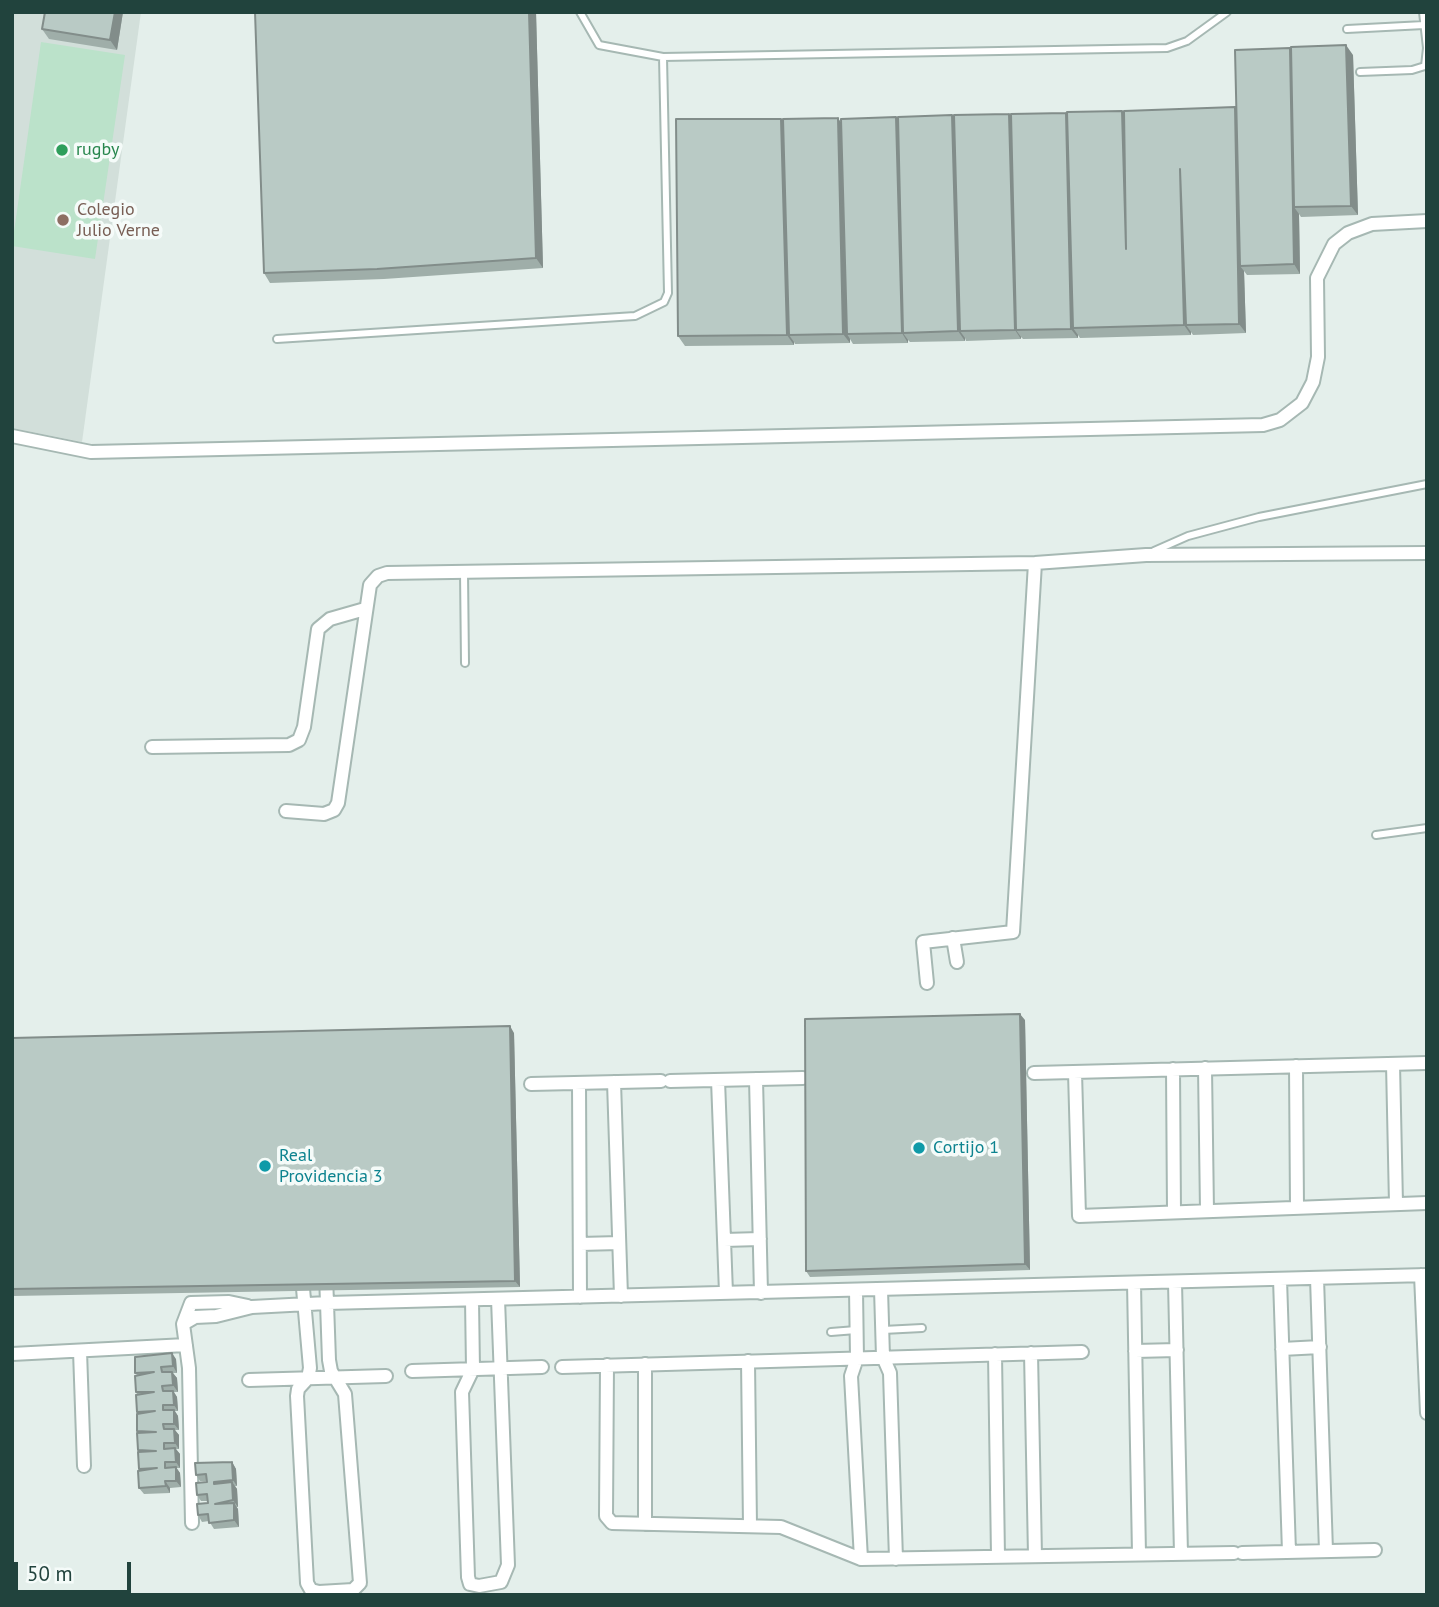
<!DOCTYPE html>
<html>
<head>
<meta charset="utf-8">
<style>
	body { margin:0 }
	#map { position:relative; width:1439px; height:1607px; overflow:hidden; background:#e4efeb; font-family:"PT Sans",sans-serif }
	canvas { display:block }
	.frame { position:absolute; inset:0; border:14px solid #21433d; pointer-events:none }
	.scale { position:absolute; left:14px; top:1562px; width:117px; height:32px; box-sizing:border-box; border:4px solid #21433d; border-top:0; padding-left:9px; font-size:21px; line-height:24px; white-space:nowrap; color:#21433d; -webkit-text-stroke:5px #f5fbf9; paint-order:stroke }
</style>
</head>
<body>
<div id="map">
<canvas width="1439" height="1607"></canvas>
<div class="frame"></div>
<div class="scale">50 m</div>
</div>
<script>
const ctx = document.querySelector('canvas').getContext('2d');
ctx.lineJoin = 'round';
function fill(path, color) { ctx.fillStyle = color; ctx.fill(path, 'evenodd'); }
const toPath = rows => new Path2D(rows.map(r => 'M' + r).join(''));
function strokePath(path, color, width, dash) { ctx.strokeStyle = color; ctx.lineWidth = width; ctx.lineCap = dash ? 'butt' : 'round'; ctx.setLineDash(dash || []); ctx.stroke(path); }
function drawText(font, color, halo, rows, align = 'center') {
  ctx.font = font + ' "PT Sans",sans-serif'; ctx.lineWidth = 7; ctx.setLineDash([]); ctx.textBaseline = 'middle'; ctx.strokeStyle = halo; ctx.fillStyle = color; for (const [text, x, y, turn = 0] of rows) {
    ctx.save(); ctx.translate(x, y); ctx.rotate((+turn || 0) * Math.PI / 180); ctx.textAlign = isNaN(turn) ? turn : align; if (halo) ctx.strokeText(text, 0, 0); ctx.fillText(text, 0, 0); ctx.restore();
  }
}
const built = toPath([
	[12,12,141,12,82,442,12,428]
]);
const green = toPath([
	[41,42,125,55,95,259,12,246]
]);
const lane = toPath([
	[580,12,599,45,663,57,1167,48,1187,41,1227,12],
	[1347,29,1424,25],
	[1360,72,1412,70,1425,66,1427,48,1423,12],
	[277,339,635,316,664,302,668,293,663,57],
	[1154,551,1188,536,1259,517,1427,484],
	[464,572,465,663],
	[1376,835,1427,828],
	[883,1330,922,1328],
	[831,1332,856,1330]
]);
const street = toPath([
	[12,436,91,452,1263,425,1280,420,1302,403,1313,382,1318,357,1317,278,1334,244,1348,233,1372,224,1427,221],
	[152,747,289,745,299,740,304,727,318,629,330,619,365,609],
	[286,811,324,814,334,810,338,803,370,585,378,576,387,573,1035,563,1146,555,1427,553],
	[953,938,957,962],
	[927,983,923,942,1013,932,1035,563],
	[1393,1064,1396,1204],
	[1296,1066,1297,1208],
	[1205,1068,1207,1211],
	[1173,1069,1174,1212],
	[1075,1072,1079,1216,1427,1203],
	[1034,1073,1427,1063],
	[756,1079,761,1293],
	[718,1080,726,1293],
	[670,1081,803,1078],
	[614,1082,621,1296],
	[579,1083,580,1297],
	[531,1084,661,1081],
	[724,1240,760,1239],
	[580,1244,619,1243],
	[1421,1275,1427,1413],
	[302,1277,310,1368,308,1378,298,1389,297,1396,307,1583,311,1590,319,1592,353,1590,360,1583,345,1394,331,1371,329,1360,326,1275],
	[1317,1278,1326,1551],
	[1280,1279,1289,1552],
	[1175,1282,1181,1554],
	[1134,1283,1139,1554],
	[881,1289,883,1357,890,1373,896,1559],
	[856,1290,857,1358,851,1376,861,1559],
	[472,1300,473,1369,462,1392,468,1577,470,1584,479,1586,501,1582,508,1565,498,1299],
	[183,1324,195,1317,216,1316,252,1307,327,1303,1427,1275],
	[1282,1349,1320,1347],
	[80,1351,84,1466],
	[1135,1351,1177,1350],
	[1031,1353,1035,1556],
	[12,1354,186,1345],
	[995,1354,998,1557],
	[748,1361,750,1526],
	[645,1364,645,1524],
	[607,1365,606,1516,612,1523,781,1527,861,1559,1234,1553],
	[562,1367,1082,1352],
	[412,1371,542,1367],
	[249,1380,386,1376],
	[192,1523,189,1368,183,1324,191,1303,229,1302,248,1306],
	[1242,1553,1375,1550]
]);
const wall = toPath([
	[123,12,117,50,49,39,42,29],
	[536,12,543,268,384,279,270,283,264,273],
	[1290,48,1291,51,1353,55,1358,215,1301,217,1299,214,1300,274,1247,275,1244,271,1246,333,1193,335,1191,332,1191,335,1080,338,1078,335,1078,338,1023,339,1021,337,1021,339,966,341,965,338,965,341,910,342,908,340,908,343,853,344,850,339,850,343,795,344,794,342,794,345,685,346,678,336,781,119,783,122,841,123,952,115,954,118,1009,114,1011,116,1066,113,1067,115,1122,111,1124,113,1236,110],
	[1025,1020,1030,1270,810,1277,806,1271],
	[514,1033,520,1287,12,1296,12,1038],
	[176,1359,177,1373,173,1373,177,1378,178,1392,174,1392,177,1397,178,1411,175,1411,178,1416,179,1430,175,1430,179,1435,179,1449,176,1449,180,1454,180,1468,176,1468,180,1473,181,1487,170,1488,170,1493,144,1494,139,1488,140,1471,139,1469,139,1452,138,1450,139,1433,137,1431,137,1394,136,1392,137,1375,135,1373],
	[232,1462,236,1469,237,1486,235,1486,237,1489,238,1507,236,1507,238,1509,239,1527,214,1529,209,1521,202,1522,198,1515,208,1503,208,1501,201,1501,197,1495,207,1482,207,1481,200,1481,196,1475]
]);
const shadedWall = toPath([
	[115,12,123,12,117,50,110,40],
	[529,12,536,12,543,268,536,258],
	[1346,45,1353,55,1358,215,1351,206],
	[1290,48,1296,58,1294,207,1299,214,1300,274,1294,264],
	[1235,107,1242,117,1240,266,1244,271,1246,333,1239,324],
	[1122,111,1129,120,1126,249],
	[1066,113,1072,122,1073,328,1078,335,1078,338,1071,329],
	[1009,114,1016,123,1016,330,1021,337,1021,339,1015,330],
	[952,115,959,125,960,331,965,338,965,341,958,331],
	[896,117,903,127,903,333,908,340,908,343,902,333],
	[838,118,844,127,847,334,850,339,850,343,843,334],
	[781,119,788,129,789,335,794,342,794,345,787,335],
	[1180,169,1186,325,1191,332,1191,335,1184,325],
	[1020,1014,1025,1020,1030,1270,1025,1264],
	[510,1026,514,1033,520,1287,515,1281],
	[172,1353,176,1359,177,1373,173,1366],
	[172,1372,177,1378,178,1392,173,1385],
	[173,1391,177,1397,178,1411,174,1405],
	[174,1410,178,1416,179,1430,174,1424],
	[174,1429,179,1435,179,1449,175,1443],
	[175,1448,180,1454,180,1468,176,1462],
	[232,1462,236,1469,237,1486,233,1480],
	[176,1467,180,1473,181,1487,176,1481],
	[165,1481,170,1488,170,1493,166,1486],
	[232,1482,237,1489,238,1507,233,1500],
	[234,1503,238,1509,239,1527,234,1520]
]);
const building = toPath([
	[45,12,115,12,110,40,42,29,45,12],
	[255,12,529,12,536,258,377,269,264,273,255,12],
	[1346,45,1351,206,1294,207,1291,47,1346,45],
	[1290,48,1294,264,1240,266,1235,50,1290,48],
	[1235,107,1239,324,1186,325,1180,169,1184,325,1073,328,1067,112,1122,111,1126,249,1124,111,1235,107],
	[1066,113,1071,329,1016,330,1011,114,1066,113],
	[1009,114,1015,330,960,331,954,115,1009,114],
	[952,115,958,331,903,333,898,117,952,115],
	[896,117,902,333,847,334,841,119,896,117],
	[838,118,843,334,789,335,783,119,838,118],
	[676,119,781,119,787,335,678,336,676,119],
	[1020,1014,1025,1264,806,1271,805,1019,1020,1014],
	[510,1026,515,1281,12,1289,12,1038,510,1026],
	[172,1353,173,1366,161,1367,162,1372,172,1372,173,1385,162,1386,163,1391,173,1391,174,1405,163,1405,163,1410,174,1410,174,1424,163,1424,164,1429,174,1429,175,1443,164,1443,164,1449,175,1448,176,1462,165,1462,165,1468,176,1467,176,1481,165,1481,166,1486,139,1488,138,1471,157,1468,139,1469,138,1452,156,1451,138,1450,137,1433,156,1432,137,1431,137,1414,155,1411,137,1412,136,1395,154,1392,136,1392,135,1376,154,1372,135,1373,135,1357,172,1353],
	[232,1462,233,1480,214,1482,214,1484,232,1482,233,1500,215,1504,234,1503,234,1520,209,1523,208,1514,198,1515,197,1504,208,1503,207,1494,197,1495,196,1483,207,1482,206,1474,196,1475,195,1463,232,1462]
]);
const markers = [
	[62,150,7,"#2e9e5b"],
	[63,220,7,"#8d6e63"],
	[919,1148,7,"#0f9aa8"],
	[265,1166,7,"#0f9aa8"]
];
const leisureNames = [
	["rugby",76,150]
];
const educationNames = [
	["Colegio",77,210],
	["Julio Verne",77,231]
];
const cultureNames = [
	["Cortijo 1",933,1148],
	["Real",279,1156],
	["Providencia 3",279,1177]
];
fill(built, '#d2dfda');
fill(green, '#bbe2ca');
strokePath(lane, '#a6b8b3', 10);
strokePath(street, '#a6b8b3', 16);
strokePath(lane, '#fff', 6);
strokePath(street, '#fff', 12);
fill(wall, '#9faea9');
fill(shadedWall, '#828d8a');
fill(building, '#b9cac5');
strokePath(building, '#828d8a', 2);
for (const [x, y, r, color] of markers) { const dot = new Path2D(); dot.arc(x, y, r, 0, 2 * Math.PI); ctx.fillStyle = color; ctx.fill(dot); strokePath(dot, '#f5fbf9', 2.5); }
drawText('18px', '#27864d', '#f5fbf9', leisureNames, 'left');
drawText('18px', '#785e54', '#f5fbf9', educationNames, 'left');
drawText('18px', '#0d838f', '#f5fbf9', cultureNames, 'left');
</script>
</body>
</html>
